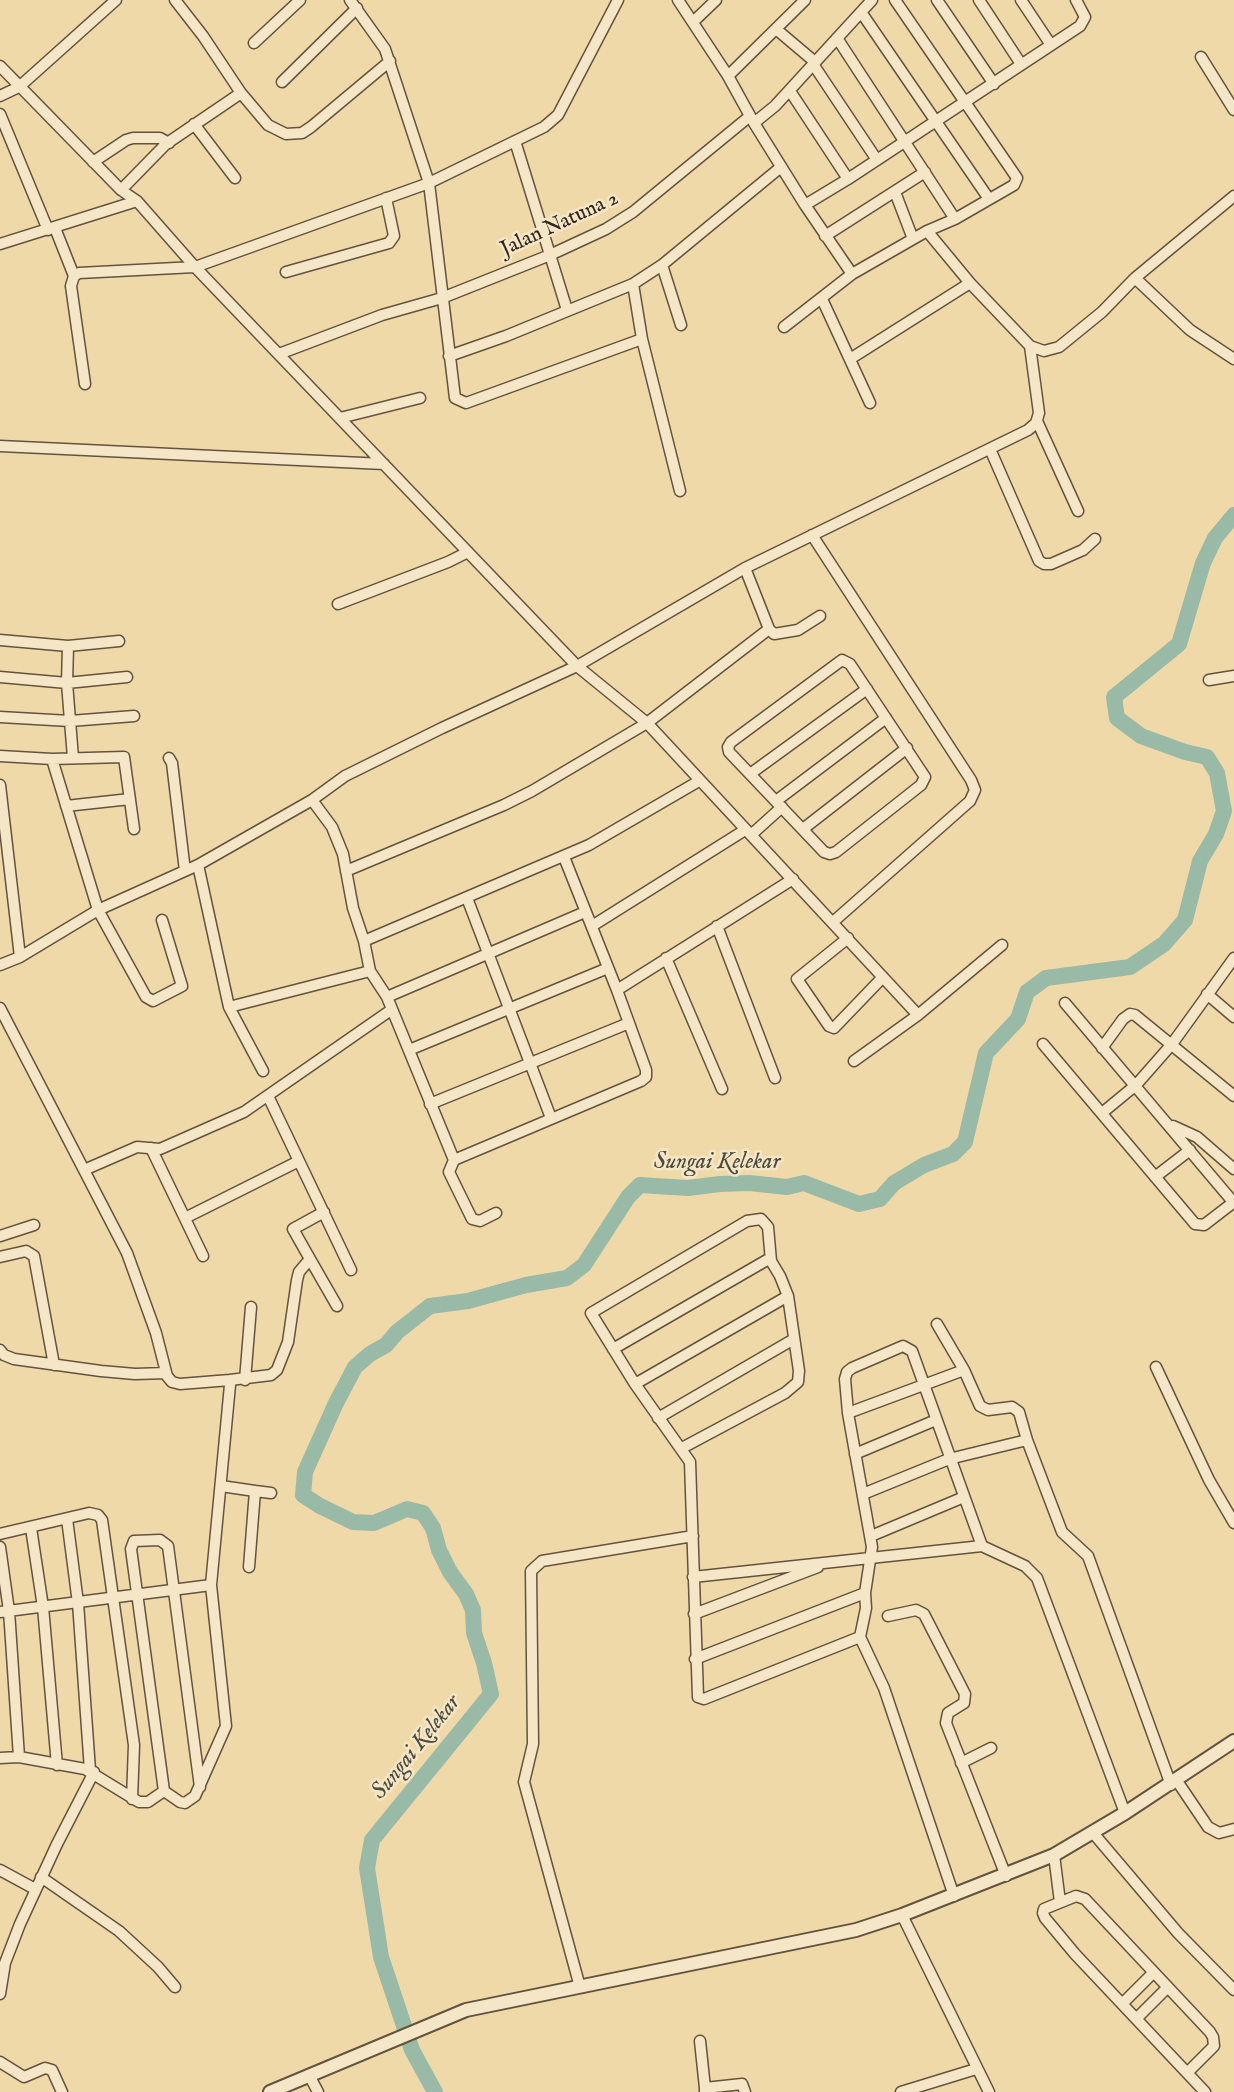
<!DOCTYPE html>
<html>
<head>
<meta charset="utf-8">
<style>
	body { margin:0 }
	canvas { display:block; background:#f0d9a9 }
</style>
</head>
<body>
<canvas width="1234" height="2092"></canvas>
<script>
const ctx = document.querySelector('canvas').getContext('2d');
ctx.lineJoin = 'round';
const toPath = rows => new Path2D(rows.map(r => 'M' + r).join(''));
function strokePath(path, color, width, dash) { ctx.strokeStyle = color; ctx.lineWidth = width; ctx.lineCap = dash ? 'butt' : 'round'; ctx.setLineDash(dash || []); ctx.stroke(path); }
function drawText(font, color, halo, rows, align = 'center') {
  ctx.font = font + ' "IM FELL English",serif'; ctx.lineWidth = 5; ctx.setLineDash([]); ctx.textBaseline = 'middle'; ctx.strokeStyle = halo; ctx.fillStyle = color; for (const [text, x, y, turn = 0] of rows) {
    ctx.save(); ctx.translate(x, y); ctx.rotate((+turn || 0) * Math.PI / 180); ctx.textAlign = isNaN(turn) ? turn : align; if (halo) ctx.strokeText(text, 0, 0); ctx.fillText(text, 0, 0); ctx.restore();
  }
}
const river = toPath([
	[435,2092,412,2050,381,1957,367,1868,372,1840,491,1694,484,1663,474,1633,473,1610,466,1594,450,1572,439,1550,433,1528,423,1513,407,1509,374,1523,353,1522,320,1506,303,1495,305,1472,336,1403,355,1367,370,1354,386,1345,397,1332,430,1306,468,1301,526,1285,567,1278,584,1265,628,1197,640,1185,688,1188,720,1184,749,1183,787,1187,804,1183,859,1204,880,1199,894,1183,924,1165,953,1154,965,1142,986,1053,1018,1019,1027,992,1046,978,1130,967,1164,944,1185,920,1200,861,1216,834,1224,811,1217,773,1207,757,1185,752,1141,736,1117,718,1114,697,1179,644,1203,563,1215,538,1234,515]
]);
const minor = toPath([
	[175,0,203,36,241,93,268,125,286,134,302,133,311,127,390,61],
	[350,0,385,49,429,183,455,398,466,403,642,339],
	[678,0,728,76,754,123,805,205,852,274,927,231,970,283,1030,346,1044,351,1059,347,1102,312,1135,278,1190,330,1234,359],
	[895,0,1017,178,1014,185,955,219,927,231],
	[937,0,994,84],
	[979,0,1021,64],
	[1021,0,1051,45],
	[861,12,989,199],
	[693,22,716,0],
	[776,29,815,62],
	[837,38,955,219],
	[254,43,300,0],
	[1201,57,1234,110],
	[813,64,877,160],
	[0,66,121,190,137,201,195,267,577,666,647,723,918,1015],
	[728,76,805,0],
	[282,82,357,8],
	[790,91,848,179],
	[0,96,19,87,116,0],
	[0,114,48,230],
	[754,123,775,106,872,0],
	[194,124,235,178],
	[515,141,567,310],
	[93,162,126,140,133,138,160,138,169,143],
	[121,190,166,144,241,93],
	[895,192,913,239],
	[805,205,848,179,1080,26,1085,17,1076,0],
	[55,228,74,276],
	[825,236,925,172],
	[0,244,137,201],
	[662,265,681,325],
	[286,272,389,243,394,236,386,198],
	[1135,278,1234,196],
	[633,284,642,339,680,491],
	[822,299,870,403],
	[784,327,852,274],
	[279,354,382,315,442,298,550,255,606,229,633,212,750,116],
	[449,356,506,336,633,284,662,265,781,167],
	[850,359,970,283],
	[85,384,71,286,74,276,79,273,195,267,429,183,544,127,558,115,618,0],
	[340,418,420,398],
	[1037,421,1078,511],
	[0,446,384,464],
	[990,449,1039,561,1044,564,1051,564,1083,550,1095,539],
	[812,535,971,780,975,790,970,801,833,922],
	[745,568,769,629,774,634,798,630,820,616],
	[338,604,448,562,468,552],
	[0,640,68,646,119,641],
	[68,646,67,683,73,758],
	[842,660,850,664,925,777,921,785,836,852,830,854,824,852,729,752,728,747,731,742,842,660],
	[0,677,67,683,127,677],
	[1209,680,1234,676],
	[0,717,70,721,134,716],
	[0,756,52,759,124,757,134,829],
	[169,758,172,763,185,871],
	[52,759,98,910,146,997,153,1001,182,986,162,920],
	[750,774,867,689],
	[0,785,20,957],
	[312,800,332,827,343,854,353,908,364,941,370,971,387,997,454,1160,641,1081,646,1077,646,1070,617,990,564,857],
	[776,801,886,718],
	[66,806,130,799],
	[803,829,907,748],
	[751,835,782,807],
	[198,865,229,1007,370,971],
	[346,871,504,805,532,791,647,723,769,629],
	[467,898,551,1118],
	[592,926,745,830],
	[717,926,775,1078],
	[848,938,797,979,829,1026,834,1028,883,977],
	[364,941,589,845,699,781],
	[666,958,722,1089],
	[0,965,20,957,98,910,198,865,312,800,345,776,442,728,577,666,745,568,1028,430,1036,423,1039,413,1030,346],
	[617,990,793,879],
	[1207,994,1234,1017],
	[387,997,585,912],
	[1065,1003,1234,1203],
	[229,1007,263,1071],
	[0,1008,127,1253,156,1333,167,1376,172,1382,180,1384,230,1380,230,1385,211,1585,226,1726,195,1796,185,1803,180,1802,164,1791,148,1802,139,1802,85,1769,19,1757,0,1758],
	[1043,1044,1195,1224,1204,1225,1234,1202],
	[1102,1048,1123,1019,1130,1014,1135,1015,1234,1096],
	[409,1050,608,968],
	[854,1061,918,1015,1002,945],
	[268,1096,351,1270],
	[430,1104,629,1023],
	[1102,1113,1136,1085,1172,1044,1234,958],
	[1173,1126,1197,1137,1234,1169],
	[151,1148,203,1256],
	[454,1160,449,1172,472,1219,480,1221,496,1213],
	[84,1170,137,1147,160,1149,244,1112,391,1010],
	[1155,1177,1190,1150],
	[185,1218,299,1161],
	[0,1236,34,1225],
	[0,1257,26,1251,34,1256,54,1365],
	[310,1259,337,1306],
	[771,1261,768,1227,761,1219,747,1221,591,1313,635,1384,690,1462,698,1697,704,1699,860,1637],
	[937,1324,964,1370,980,1406,988,1410,1012,1407,1019,1412,1027,1440,1062,1532,1088,1556,1171,1785],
	[613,1349,767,1260,771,1261,780,1276,788,1296,799,1371,798,1382,785,1393,682,1448],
	[0,1350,4,1355,14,1359,101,1371,135,1374,166,1373],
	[1156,1367,1209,1480,1234,1523],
	[230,1380,271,1375,277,1370,288,1342,297,1280,299,1272,310,1259,293,1229,324,1212],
	[245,1380,251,1307],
	[635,1384,788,1296],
	[848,1413,964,1370],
	[658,1418,794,1339],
	[855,1454,936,1420],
	[221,1486,255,1491,249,1567],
	[255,1491,271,1493],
	[863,1494,949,1459,1027,1440],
	[67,1519,78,1603,90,1770],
	[31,1528,43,1607,57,1765],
	[0,1534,89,1513,98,1515,102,1520,134,1745,132,1799],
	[871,1536,964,1497],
	[0,1547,9,1611,19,1757],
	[693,1577,982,1546],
	[0,1612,211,1585],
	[694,1614,818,1567],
	[888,1616,916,1610,924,1614,965,1694,964,1703,948,1713,946,1723,1006,1876],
	[695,1659,865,1593],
	[961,1763,991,1748],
	[1177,1781,1208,1827,1219,1833,1234,1829],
	[164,1791,131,1549,134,1541,160,1540,168,1546,200,1787],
	[1094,1834,1178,1933,1234,1990],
	[1054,1855,1060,1902],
	[0,1870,35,1889],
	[41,1877,119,1931,158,1967,175,1987],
	[954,1896,884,1688,860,1637,866,1608,865,1593,872,1547,848,1413,845,1379,847,1372,852,1368,903,1346,912,1351,982,1546,1025,1566,1037,1578,1125,1813],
	[902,1915,989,2092],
	[580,1987,524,1782,533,1744,531,1571,542,1561,693,1536],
	[0,1994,5,1963,20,1924,57,1844,94,1772],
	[1122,2004,1153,1973],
	[1137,2018,1167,1988],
	[700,2041,705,2088],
	[0,2062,24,2077,45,2068,52,2070,62,2092],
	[1188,2072,1214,2046,1213,2037,1210,2032,1085,1899,1076,1896,1044,1909,1043,1913,1045,1918,1075,1954,1205,2092],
	[309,2075,318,2092],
	[705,2092,705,2088,742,2084,745,2092],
	[901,2092,976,2069]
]);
const tertiary = toPath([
	[270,2092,466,2010,856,1930,902,1915,1054,1855,1125,1813,1234,1741]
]);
const streetNames = [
	["Jalan Natuna 2",560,225,-25]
];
const waterNames = [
	["Sungai Kelekar",717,1163],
	["Sungai Kelekar",417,1748,-51]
];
strokePath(river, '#9abaa8', 16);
strokePath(minor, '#62533e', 13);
strokePath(tertiary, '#62533e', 16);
strokePath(minor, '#f5e6c7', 10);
strokePath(tertiary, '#f5e6c7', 12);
drawText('21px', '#32261b', '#f5e6c7', streetNames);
drawText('italic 23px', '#4c4b3e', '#f5e6c7', waterNames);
</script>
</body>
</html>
